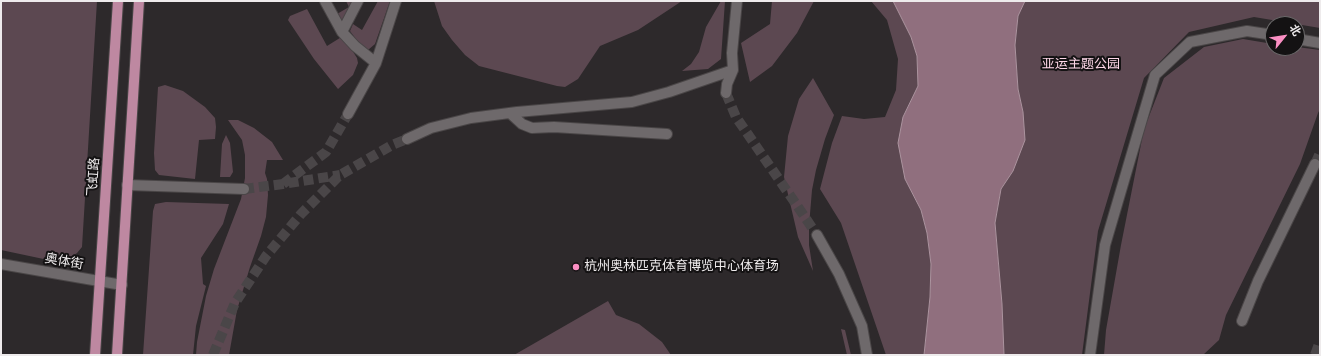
<!DOCTYPE html>
<html>
<head>
<meta charset="utf-8">
<style>
	body { margin:0 }
	#map { position:relative; width:1321px; height:356px; overflow:hidden; background:#2d292b; font-family:"Varela Round","Noto Sans SC",sans-serif }
	canvas { display:block }
	.frame { position:absolute; inset:0; border:2px solid #eeebec; pointer-events:none }
	.north { position:absolute; left:1265px; top:16px; width:40px; height:40px; box-sizing:border-box; background:#141213; border:1px solid #6b696a; border-radius:50%; rotate:60deg; font-size:11px; font-weight:700; line-height:16px; text-align:center; color:#eeebec }
	.north::after { content:''; display:block; margin:auto; width:14px; height:18px; background:#fb8fc3; clip-path:polygon(50% 0,100% 100%,50% 72%,0 100%) }
</style>
</head>
<body>
<div id="map">
<canvas width="1321" height="356"></canvas>
<div class="frame"></div>
<div class="north">北</div>
</div>
<script>
const ctx = document.querySelector('canvas').getContext('2d');
ctx.lineJoin = 'round';
function fill(path, color) { ctx.fillStyle = color; ctx.fill(path, 'evenodd'); }
const toPath = rows => new Path2D(rows.map(r => 'M' + r).join(''));
function strokePath(path, color, width, dash) { ctx.strokeStyle = color; ctx.lineWidth = width; ctx.lineCap = dash ? 'butt' : 'round'; ctx.setLineDash(dash || []); ctx.stroke(path); }
function drawText(font, color, halo, rows, align = 'center') {
  ctx.font = font + ' "Varela Round","Noto Sans SC",sans-serif'; ctx.lineWidth = 4; ctx.setLineDash([]); ctx.textBaseline = 'middle'; ctx.strokeStyle = halo; ctx.fillStyle = color; for (const [text, x, y, turn = 0] of rows) {
    ctx.save(); ctx.translate(x, y); ctx.rotate((+turn || 0) * Math.PI / 180); ctx.textAlign = isNaN(turn) ? turn : align; if (halo) ctx.strokeText(text, 0, 0); ctx.fillText(text, 0, 0); ctx.restore();
  }
}
const green = toPath([
	[1,1,97,1,82,247,77,253,65,261,53,261,1,250],
	[346,1,352,1,342,23,337,14,349,7],
	[378,1,390,1,375,44,368,50,361,46,350,31,353,24,362,30],
	[434,1,682,1,638,30,600,46,578,79,565,87,557,86,479,66,465,55,452,40,442,26],
	[721,1,725,1,721,59,708,69,682,71,691,64,699,52,706,27],
	[772,1,814,1,797,33,772,66,750,82,741,43,770,24],
	[871,1,893,1,911,37,917,56,918,86,903,117,905,179,921,210,927,233,931,264,930,297,924,355,886,355,841,223,820,189,832,143,842,116,864,119,885,117,896,90,898,59,887,20],
	[1025,1,1320,1,1320,28,1254,17,1189,32,1144,78,1098,231,1082,355,1004,355,1002,304,995,223,1001,189,1013,171,1023,112,1018,89,1015,45,1018,16],
	[307,9,327,46,343,36,357,58,358,63,353,75,338,89,314,59,288,20,290,16],
	[1243,39,1273,44,1273,48,1297,48,1297,47,1320,50,1320,109,1318,113,1300,164,1226,315,1219,340,1203,355,1104,355,1106,330,1121,245,1144,129,1164,78,1204,47],
	[813,78,834,115,825,139,816,170,812,190,809,226,809,245,813,271,798,237,784,177,788,136,799,99],
	[165,85,183,91,205,107,215,118,216,127,215,139,199,140,195,179,159,175,155,170,154,153,158,87],
	[228,120,238,120,254,128,272,142,283,160,267,160,265,173,267,179,268,195,266,217,261,236,250,267,237,310,229,355,196,355,197,342,206,296,214,269,241,199,245,178,245,155,242,140],
	[226,135,230,143,233,172,230,177,220,177,222,144],
	[166,202,229,204,223,224,201,258,203,284,206,286,196,326,193,355,143,355,153,211,155,204],
	[608,301,616,315,639,324,662,342,671,355,514,355],
	[841,329,845,330,851,355,847,355]
]);
const water = toPath([
	[893,1,1025,1,1018,16,1015,45,1018,89,1023,112,1025,140,1013,171,1001,189,995,223,1002,304,1004,355,924,355,930,297,931,264,927,233,921,210,905,179,898,143,903,117,918,86,917,56,911,37,893,1]
]);
const minorTunnel = toPath([
	[726,93,736,117,798,207,817,235],
	[1315,164,1320,153],
	[283,184,326,152,348,114],
	[244,189,283,184,340,175],
	[213,355,235,303,266,256,301,214,340,175,392,145,407,139],
	[1315,355,1320,341]
]);
const minor = toPath([
	[325,1,342,32,355,46,376,63],
	[342,32,358,1],
	[1297,39,1320,43],
	[726,93,727,84,733,70,732,53,737,1],
	[510,113,522,124,532,128,554,127,667,134],
	[348,114,376,63,396,1],
	[407,139,431,128,471,118,517,112,632,102,669,92,733,70],
	[127,185,244,189],
	[817,235,839,274,862,326,867,355],
	[1,264,122,285],
	[1242,321,1258,281,1315,164],
	[1090,355,1105,245,1155,75,1190,42,1247,31,1273,35]
]);
const major = toPath([
	[95,355,118,1],
	[117,355,139,1]
]);
const markers = [
	[576,267,4,"#fb8fc3"]
];
const parkNames = [
	["亚运主题公园",1081,65]
];
const streetNames = [
	["飞虹路",94,177,-86],
	["奥体街",64,262,10]
];
const poiNames = [
	["杭州奥林匹克体育博览中心体育场",584,267]
];
fill(green, '#5c4851');
fill(water, '#906f7e');
strokePath(water, '#ac949f', 1);
strokePath(minorTunnel, '#4a4648', 10, [10, 5]);
strokePath(minor, '#4a4647', 12);
strokePath(major, '#4a4647', 12);
strokePath(minor, '#6e696b', 10);
strokePath(major, '#be88a1', 10);
for (const [x, y, r, color] of markers) { const dot = new Path2D(); dot.arc(x, y, r, 0, 2 * Math.PI); ctx.fillStyle = color; ctx.fill(dot); strokePath(dot, '#141213', 1.5); }
drawText('13px', '#fcd6e6', '#141213', parkNames);
drawText('13px', '#eeebec', '#141213', streetNames);
drawText('13px', '#eeebec', '#141213', poiNames, 'left');
</script>
</body>
</html>
